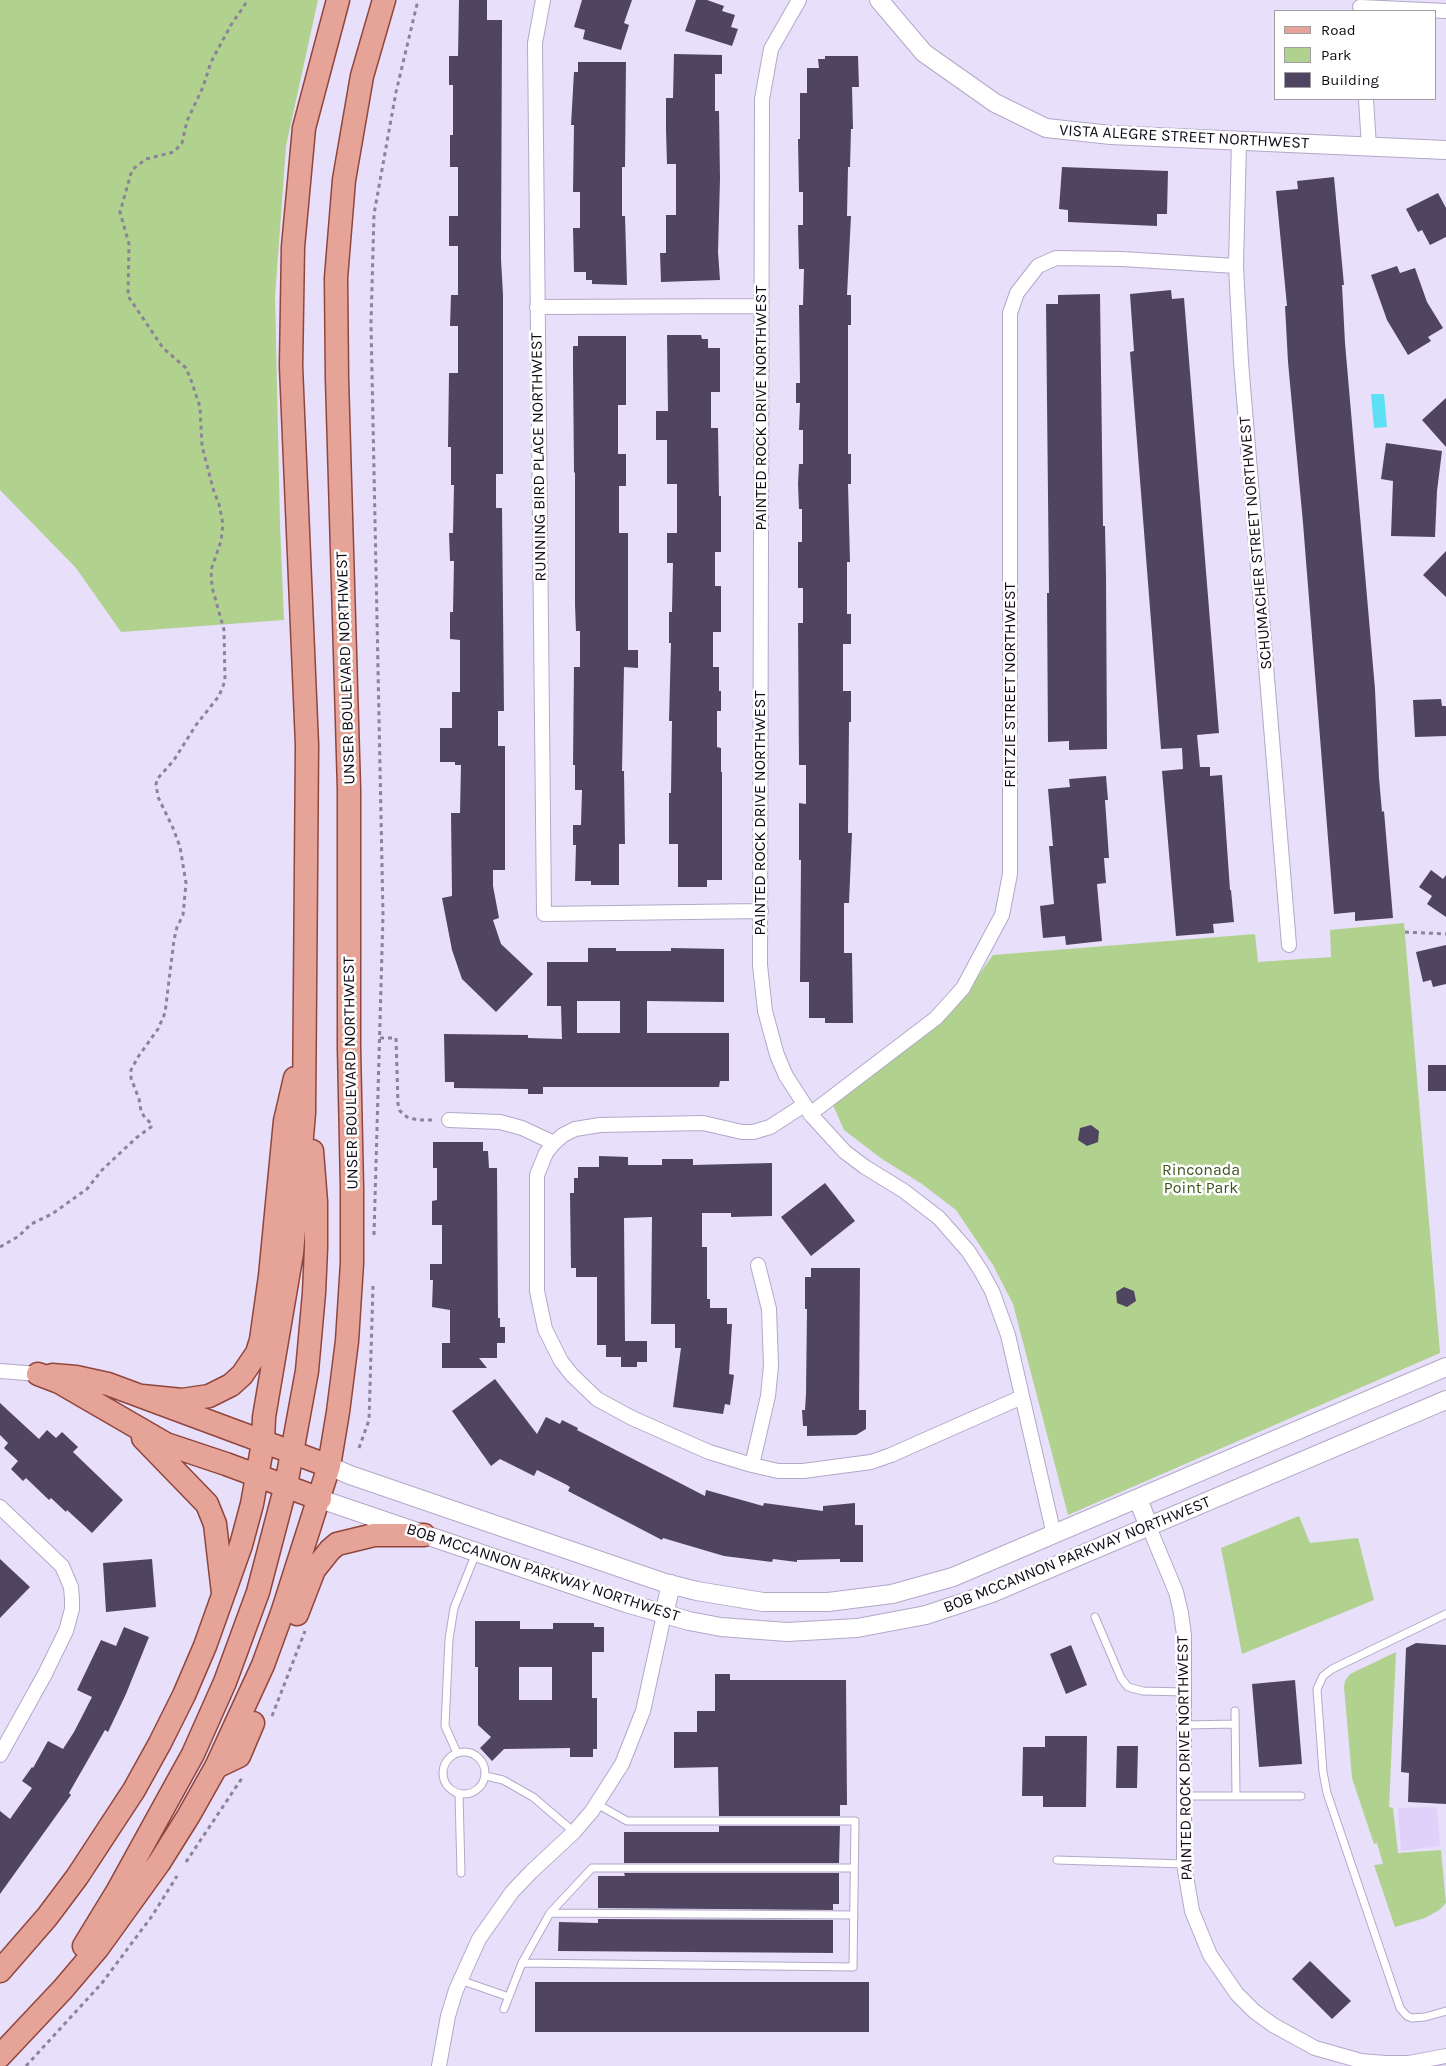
<!DOCTYPE html>
<html>
<head>
<meta charset="utf-8">
<style>
	body { margin:0 }
	#map { position:relative; width:1446px; height:2066px; overflow:hidden; background:#e8dffb; font-family:Karla,sans-serif }
	canvas { display:block }
	.legend { position:absolute; left:1274px; top:10px; width:162px; height:90px; box-sizing:border-box; background:#fff; border:1px solid #9f9da2; margin:0; padding:6px 9px; list-style:none; font-size:15px; color:#0f0b16 }
	.legend li { display:flex; align-items:center; gap:10px; height:25px }
	.legend b { width:25px; border:1px solid #9f9da2 }
</style>
</head>
<body>
<div id="map">
<canvas width="1446" height="2066"></canvas>
<ul class="legend">
<li><b style="height:6px;background:#e6a397"></b>Road</li>
<li><b style="height:14px;background:#b1d18e"></b>Park</li>
<li><b style="height:14px;background:#4f4561"></b>Building</li>
</ul>
</div>
<script>
const ctx = document.querySelector('canvas').getContext('2d');
ctx.lineJoin = 'round';
function fill(path, color) { ctx.fillStyle = color; ctx.fill(path, 'evenodd'); }
const toPath = rows => new Path2D(rows.map(r => 'M' + r).join(''));
function strokePath(path, color, width, dash) { ctx.strokeStyle = color; ctx.lineWidth = width; ctx.lineCap = dash ? 'butt' : 'round'; ctx.setLineDash(dash || []); ctx.stroke(path); }
function drawText(font, color, halo, rows, align = 'center') {
  ctx.font = font + ' Karla,sans-serif'; ctx.lineWidth = 5; ctx.setLineDash([]); ctx.textBaseline = 'middle'; ctx.strokeStyle = halo; ctx.fillStyle = color; for (const [text, x, y, turn = 0] of rows) {
    ctx.save(); ctx.translate(x, y); ctx.rotate((+turn || 0) * Math.PI / 180); ctx.textAlign = isNaN(turn) ? turn : align; if (halo) ctx.strokeText(text, 0, 0); ctx.fillText(text, 0, 0); ctx.restore();
  }
}
const built = toPath([
	[1437,1807,1440,1846,1401,1851,1398,1808]
]);
const green = toPath([
	[0,0,318,0,286,146,275,297,280,525,284,620,121,632,76,568,0,490],
	[1404,923,1440,1353,1068,1515,1013,1304,993,1265,956,1210,922,1184,882,1159,844,1130,833,1105,962,999,993,955,1255,934,1258,962,1331,957,1330,930],
	[1299,1516,1310,1543,1358,1538,1374,1600,1242,1654,1221,1548],
	[1396,1652,1389,1807,1393,1808,1398,1853,1441,1850,1446,1903,1439,1910,1425,1918,1395,1927,1374,1865,1383,1864,1377,1843,1374,1844,1352,1778,1344,1687,1345,1681,1350,1674]
]);
const water = toPath([
	[1371,394,1384,394,1387,427,1374,428]
]);
const building = toPath([
	[459,0,487,0,487,20,502,20,501,259,503,295,503,474,496,474,496,508,502,508,504,711,498,711,498,746,505,746,505,870,493,870,493,886,499,918,493,920,501,944,533,974,496,1012,462,979,452,950,442,898,452,896,451,813,460,813,461,765,455,765,455,762,440,762,440,728,452,728,452,692,460,692,460,640,450,639,450,612,453,612,454,561,450,561,449,533,453,533,454,485,451,485,451,447,448,447,449,373,458,373,458,326,450,326,451,295,458,295,458,246,449,246,449,216,458,216,458,167,450,167,450,135,453,135,453,85,449,85,449,56,458,56],
	[582,0,632,0,624,23,629,25,621,50,583,39,585,30,574,27],
	[696,0,707,0,724,6,722,11,735,15,731,27,738,29,732,46,685,31],
	[674,54,722,55,722,74,715,74,715,111,719,111,720,179,718,252,720,280,661,282,660,253,666,253,666,215,676,215,676,164,667,164,666,130,666,98,673,98],
	[825,56,858,56,859,87,852,87,853,129,851,129,850,167,848,167,847,216,851,216,847,295,851,295,851,325,848,325,848,454,851,454,851,484,848,484,850,562,847,562,847,614,851,614,851,644,843,644,843,691,851,691,851,722,849,722,848,833,852,833,849,903,844,903,844,953,852,953,853,1023,825,1023,825,1018,809,1018,809,982,800,982,801,860,799,860,799,803,806,804,806,765,799,765,798,623,803,623,803,588,798,588,798,542,802,542,802,509,799,509,798,484,799,464,803,464,803,430,799,430,800,403,796,403,796,383,800,383,799,305,803,305,804,269,799,269,798,225,803,225,803,192,799,192,798,139,800,139,800,93,807,93,807,68,819,68,818,59,825,59],
	[578,62,626,62,625,167,622,167,622,216,625,216,627,285,592,284,592,280,586,280,586,272,574,272,573,228,580,228,580,192,573,192,574,125,571,125,574,72,578,72],
	[1062,167,1168,171,1167,214,1157,214,1157,226,1068,222,1068,210,1059,209],
	[1334,177,1344,285,1342,285,1345,343,1375,689,1379,778,1382,812,1384,811,1393,918,1355,921,1355,912,1334,914,1303,523,1288,362,1285,306,1287,306,1276,191,1298,189,1297,181],
	[1438,193,1446,208,1446,237,1430,245,1422,230,1418,232,1406,209],
	[1397,266,1400,273,1415,268,1427,302,1443,328,1428,337,1431,341,1408,355,1387,320,1371,275],
	[1171,290,1172,299,1184,298,1219,733,1197,735,1200,767,1210,767,1210,776,1222,775,1230,890,1231,890,1234,922,1213,924,1214,933,1176,936,1162,771,1183,769,1182,748,1161,749,1130,352,1134,351,1130,294],
	[1100,294,1103,526,1105,526,1106,576,1107,749,1069,750,1069,741,1048,742,1047,593,1049,593,1046,304,1058,304,1058,295],
	[667,335,701,335,702,339,708,339,708,348,720,348,720,392,711,392,711,428,718,428,719,496,721,496,721,552,715,552,715,586,721,586,721,632,713,632,713,667,719,667,719,691,721,691,721,711,717,711,717,747,721,748,721,772,722,772,722,880,707,880,707,887,678,887,678,844,669,844,669,793,671,793,672,721,669,721,671,643,669,643,669,612,672,612,673,563,667,563,667,533,677,533,677,484,667,484,667,440,656,440,656,411,668,411],
	[578,336,626,336,626,405,618,405,618,454,626,454,626,486,619,486,619,533,628,533,628,650,638,650,638,668,624,667,622,771,624,771,625,844,619,844,619,885,591,885,591,881,575,881,576,845,573,845,573,825,581,825,582,790,575,790,575,765,573,765,574,667,580,667,580,631,576,631,575,605,575,473,574,472,573,366,573,346,578,346],
	[1446,398,1446,447,1422,420],
	[1386,443,1442,451,1437,491,1435,537,1391,536,1393,481,1381,479],
	[1446,551,1446,597,1423,575],
	[1441,699,1442,706,1446,706,1446,736,1415,737,1413,700],
	[1106,776,1108,800,1105,800,1109,858,1104,858,1106,883,1097,884,1102,941,1066,945,1065,936,1043,938,1040,906,1054,904,1049,846,1053,846,1048,789,1070,787,1069,779],
	[1431,870,1443,879,1446,875,1446,917,1427,904,1432,896,1419,887],
	[1446,945,1446,984,1433,987,1431,980,1423,982,1416,952],
	[588,948,616,948,616,951,671,951,671,948,724,949,724,1002,647,1001,647,1033,729,1033,729,1081,720,1081,719,1087,543,1087,543,1094,528,1094,528,1089,454,1088,454,1082,445,1082,444,1034,528,1035,528,1038,562,1039,561,1006,547,1006,547,962,588,962],
	[577,1001,620,1001,620,1033,577,1033],
	[1428,1065,1446,1065,1446,1091,1428,1091],
	[1091,1125,1099,1131,1098,1142,1087,1146,1078,1140,1080,1128],
	[433,1142,483,1142,483,1151,488,1151,489,1168,497,1168,498,1318,500,1318,500,1327,505,1327,505,1343,497,1343,497,1358,479,1358,487,1368,442,1368,442,1343,450,1343,450,1310,432,1307,433,1280,430,1280,430,1264,442,1264,442,1225,432,1225,432,1201,437,1200,437,1168,433,1168],
	[599,1156,628,1157,628,1165,662,1165,662,1159,693,1159,693,1165,772,1163,772,1216,731,1217,731,1213,702,1213,702,1247,707,1247,707,1299,710,1299,710,1308,727,1308,727,1324,732,1324,729,1374,734,1375,730,1405,725,1404,723,1414,673,1407,681,1348,675,1348,675,1324,651,1324,652,1217,624,1218,625,1341,647,1341,647,1362,637,1362,637,1367,621,1367,621,1357,606,1357,606,1345,597,1345,597,1277,576,1277,576,1268,571,1268,570,1193,574,1193,574,1178,578,1178,578,1167,599,1167],
	[825,1183,855,1221,811,1256,781,1217],
	[811,1268,860,1268,859,1410,866,1410,866,1429,856,1435,807,1436,807,1426,803,1426,802,1410,805,1410,806,1394,807,1309,805,1309,805,1277,811,1277],
	[1124,1287,1134,1291,1136,1301,1127,1307,1117,1303,1116,1292],
	[495,1379,537,1434,546,1417,560,1424,562,1420,578,1428,577,1430,705,1496,706,1490,763,1506,764,1503,823,1511,823,1506,855,1503,855,1525,863,1525,863,1562,840,1562,840,1559,797,1560,797,1562,773,1559,772,1562,724,1556,663,1538,662,1540,568,1491,570,1487,567,1485,537,1470,534,1476,500,1459,491,1466,452,1411],
	[0,1403,39,1439,47,1430,56,1438,62,1432,78,1447,73,1452,123,1500,92,1533,67,1510,66,1512,51,1498,49,1500,26,1478,23,1481,11,1469,18,1461,4,1448,8,1443,0,1435],
	[0,1559,30,1587,0,1618],
	[152,1559,156,1607,106,1612,103,1563],
	[475,1621,520,1621,520,1629,553,1629,553,1623,594,1623,594,1627,604,1627,604,1652,592,1652,592,1698,597,1698,597,1749,593,1749,593,1757,570,1757,570,1748,504,1749,492,1761,480,1748,491,1737,478,1725,478,1667,475,1667],
	[519,1667,552,1667,552,1700,519,1700],
	[124,1627,149,1637,126,1694,108,1732,105,1730,69,1793,71,1795,0,1894,0,1811,10,1819,32,1788,22,1781,32,1767,33,1768,48,1741,63,1749,74,1732,92,1697,77,1690,101,1640,116,1646],
	[1416,1643,1446,1645,1446,1804,1408,1802,1409,1773,1401,1772,1406,1648],
	[1071,1645,1087,1685,1066,1694,1050,1654],
	[715,1674,730,1674,730,1680,846,1680,847,1805,840,1805,840,1816,719,1816,718,1767,674,1768,674,1732,697,1732,697,1711,715,1711],
	[1295,1680,1302,1764,1259,1767,1252,1684],
	[1045,1736,1087,1736,1086,1807,1043,1807,1043,1796,1022,1796,1023,1747,1045,1747],
	[1117,1746,1138,1746,1137,1788,1116,1788],
	[719,1826,840,1826,839,1863,624,1863,624,1832,719,1832],
	[624,1873,839,1873,839,1904,833,1904,833,1910,598,1908,598,1876,625,1876],
	[598,1919,833,1920,833,1953,558,1951,559,1922,598,1923],
	[1310,1961,1351,2001,1332,2019,1292,1979],
	[535,1982,869,1982,869,2032,535,2032]
]);
const path = toPath([
	[1405,932,1446,934],
	[380,1038,396,1038,398,1104,400,1111,407,1117,418,1120,435,1120],
	[374,1235,383,915,371,323,374,214,396,92,418,0],
	[0,1247,19,1236,31,1224,52,1214,87,1189,102,1170,136,1138,151,1127,152,1124,145,1118,141,1111,139,1099,131,1078,131,1070,138,1057,158,1029,165,1013,174,940,177,927,183,915,186,883,180,847,173,828,158,797,156,784,158,778,174,760,196,725,219,696,225,681,224,630,212,587,211,570,221,541,223,524,219,504,214,492,202,446,200,407,191,380,186,368,163,348,128,296,129,244,120,212,132,170,146,159,174,152,182,143,187,121,203,87,211,62,231,25,248,0],
	[359,1448,369,1420,373,1286],
	[272,1716,305,1631],
	[186,1862,242,1778],
	[26,2066,102,1983,152,1916,177,1876]
]);
const service = toPath([
	[1446,1614,1332,1669,1323,1676,1317,1689,1323,1772,1327,1793,1400,2008,1407,2016,1412,2018,1425,2017,1446,2011],
	[1095,1617,1121,1678,1128,1687,1143,1691,1184,1692],
	[1235,1711,1236,1796],
	[1184,1725,1235,1724],
	'443 1773a21 21 0 1 1 42 0a21 21 0 1 1-42 0Z',
	[457,1753,445,1726,449,1639,454,1608,476,1553],
	[486,1776,503,1780,533,1797,574,1832],
	[459,1794,461,1873],
	[1184,1796,1301,1796],
	[1057,1860,1184,1864],
	[550,1913,854,1915],
	[522,1963,550,1913,592,1868,854,1868],
	[460,1980,509,1997],
	[504,2009,522,1963,853,1967,855,1821,627,1821,597,1804]
]);
const minor = toPath([
	[543,0,535,43,544,914,761,911],
	[799,0,771,49,762,99,760,965,765,1011,777,1055,786,1076,812,1116,845,1152,865,1167,904,1191,939,1218,968,1251,981,1271,992,1291,1008,1335,1054,1535],
	[1360,7,1446,11],
	[1366,99,1369,147],
	[1239,141,1236,266,1241,362,1289,945],
	[537,307,761,306],
	[804,1105,770,1127,753,1132,742,1132,703,1123,600,1125,575,1129,563,1135,554,1143,546,1153,537,1175,537,1291,545,1329,561,1361,572,1375,597,1399,632,1418,709,1452,752,1465,778,1471,803,1471,871,1462,891,1455,1022,1397],
	[810,1114,936,1018,963,988,1002,915,1010,874,1010,313,1017,293,1038,266,1056,258,1122,259,1236,266],
	[449,1120,500,1122,522,1128,554,1143],
	[0,1371,38,1374],
	[752,1465,768,1396,771,1366,769,1309,758,1265],
	[0,1507,62,1566,71,1587,72,1599,72,1609,66,1631,45,1674,0,1755],
	[1149,1527,1176,1592,1181,1613,1184,1635,1184,1864,1192,1911,1210,1955,1237,1994,1254,2011,1273,2025,1315,2048,1361,2061,1385,2063,1409,2063,1446,2056],
	[439,2066,448,2016,456,1990,479,1939,512,1892,531,1872,574,1832,592,1811,622,1764,643,1711,664,1615]
]);
const tertiary = toPath([
	[879,0,924,53,995,103,1046,128,1111,135,1446,150],
	[329,1466,350,1475,665,1583,697,1591,763,1602,828,1602,892,1594,953,1577,1446,1367],
	[320,1499,626,1603,689,1621,721,1627,787,1632,857,1628,926,1615,992,1593,1446,1400],
	[1138,1499,1149,1527],
	[664,1615,671,1584]
]);
const primary = toPath([
	[38,1374,59,1382,166,1444,226,1464,320,1499],
	[52,1375,76,1377,108,1384,329,1466],
	[142,1396,182,1400,209,1396,231,1385,242,1375,257,1353,261,1340,270,1276,285,1121,295,1078],
	[143,1438,207,1504,215,1524,223,1593],
	[297,1614,314,1570,330,1550,337,1544,374,1535,424,1535],
	[216,1767,239,1756,253,1723],
	[84,1946,117,1892,193,1754,225,1682,258,1592,286,1485,307,1371,314,1293,316,1248,316,1202,312,1151],
	[0,1971,47,1917,77,1877,134,1790,160,1743,184,1695,205,1646,241,1545,252,1504,263,1443,264,1417,292,1253,304,1113,307,745,291,366,293,247,304,128,338,0],
	[0,2056,63,1989,97,1949,159,1863,189,1815,216,1767,263,1665,282,1613,329,1466,338,1412,347,1341,352,1263,352,1188,349,1048,349,790,337,379,336,278,344,180,362,76,384,0]
]);
const streetNames = [
	["VISTA ALEGRE STREET NORTHWEST",1184,137,3],
	["PAINTED ROCK DRIVE NORTHWEST",761,408,-90],
	["RUNNING BIRD PLACE NORTHWEST",539,457,-91],
	["SCHUMACHER STREET NORTHWEST",1256,543,-95],
	["UNSER BOULEVARD NORTHWEST",346,668,-92],
	["FRITZIE STREET NORTHWEST",1010,685,-90],
	["PAINTED ROCK DRIVE NORTHWEST",760,813,-90],
	["UNSER BOULEVARD NORTHWEST",351,1073,-91],
	["BOB MCCANNON PARKWAY NORTHWEST",1077,1555,-22],
	["BOB MCCANNON PARKWAY NORTHWEST",543,1573,18],
	["PAINTED ROCK DRIVE NORTHWEST",1185,1758,-91]
];
const parkNames = [
	["Rinconada",1201,1170],
	["Point Park",1201,1188]
];
fill(built, '#dfd1fa');
fill(green, '#b1d18e');
fill(water, '#5ee0f4');
fill(building, '#4f4561');
strokePath(service, '#b3a8c8', 9);
strokePath(minor, '#b3a8c8', 16);
strokePath(tertiary, '#b3a8c8', 20);
strokePath(primary, '#90463d', 25);
strokePath(path, '#8b8499', 3, [4, 4]);
strokePath(service, '#fff', 7);
strokePath(minor, '#fff', 14);
strokePath(tertiary, '#fff', 18);
strokePath(primary, '#e6a397', 22);
drawText('16px', '#0f0b16', '#fff', streetNames);
drawText('16px', '#3c551c', '#fff', parkNames);
</script>
</body>
</html>
